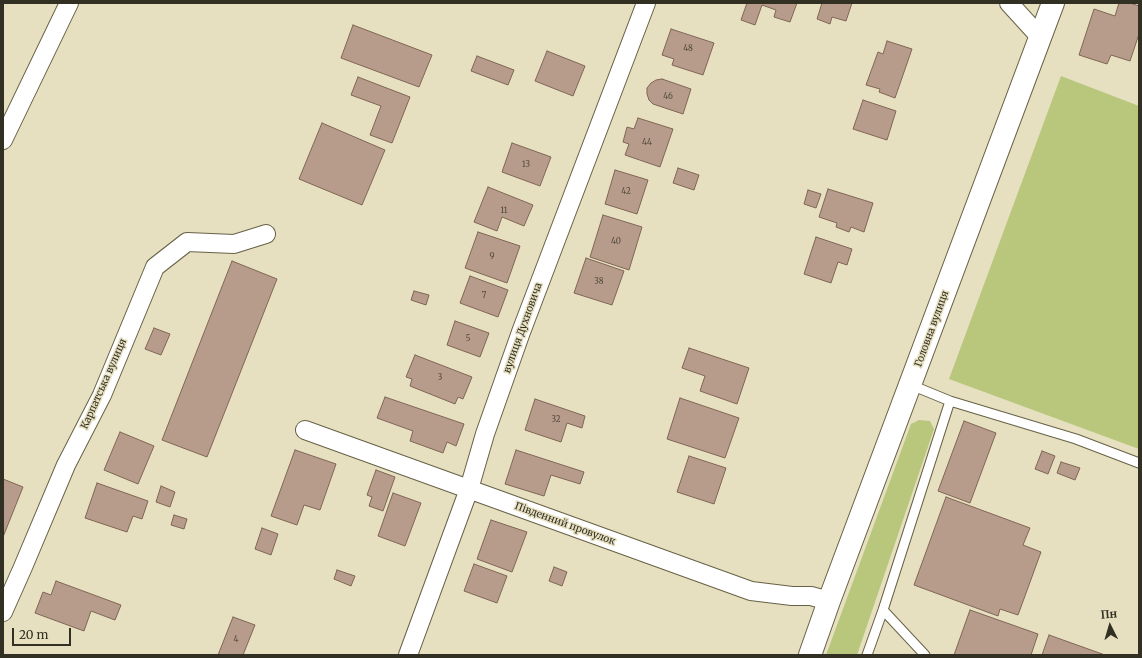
<!DOCTYPE html>
<html>
<head>
<meta charset="utf-8">
<style>
	body { margin:0 }
	#map { position:relative; width:1142px; height:658px; overflow:hidden; background:#e6e0c1; font-family:Merriweather,serif }
	canvas { display:block }
	.frame { position:absolute; inset:0; border:4px solid #322f23; pointer-events:none }
	.north { position:absolute; left:1090px; top:606px; width:40px; height:40px; -webkit-text-stroke:3px #e6e0c1; paint-order:stroke; rotate:355deg; font-size:11px; font-weight:700; line-height:16px; text-align:center; color:#322f23 }
	.north::after { content:''; display:block; margin:auto; width:14px; height:18px; background:#322f23; clip-path:polygon(50% 0,100% 100%,50% 72%,0 100%) }
	.scale { position:absolute; left:12px; top:628px; width:59px; height:18px; box-sizing:border-box; border:2px solid #322f23; border-top:0; padding-left:5px; font-size:12px; line-height:14px; white-space:nowrap; color:#322f23; -webkit-text-stroke:3px #e6e0c1; paint-order:stroke }
</style>
</head>
<body>
<div id="map">
<canvas width="1142" height="658"></canvas>
<div class="frame"></div>
<div class="north">Пн</div>
<div class="scale">20 m</div>
</div>
<script>
const ctx = document.querySelector('canvas').getContext('2d');
ctx.lineJoin = 'round';
function fill(path, color) { ctx.fillStyle = color; ctx.fill(path, 'evenodd'); }
const toPath = rows => new Path2D(rows.map(r => 'M' + r).join(''));
function strokePath(path, color, width, dash) { ctx.strokeStyle = color; ctx.lineWidth = width; ctx.lineCap = dash ? 'butt' : 'round'; ctx.setLineDash(dash || []); ctx.stroke(path); }
function drawText(font, color, halo, rows, align = 'center') {
  ctx.font = font + ' Merriweather,serif'; ctx.lineWidth = 3; ctx.setLineDash([]); ctx.textBaseline = 'middle'; ctx.strokeStyle = halo; ctx.fillStyle = color; for (const [text, x, y, turn = 0] of rows) {
    ctx.save(); ctx.translate(x, y); ctx.rotate((+turn || 0) * Math.PI / 180); ctx.textAlign = isNaN(turn) ? turn : align; if (halo) ctx.strokeText(text, 0, 0); ctx.fillText(text, 0, 0); ctx.restore();
  }
}
const green = toPath([
	[1061,76,1139,106,1139,449,949,379],
	[919,420,930,421,934,429,857,655,826,655,911,424]
]);
const building = toPath([
	[747,3,797,3,790,22,774,17,776,10,762,5,755,25,741,20,747,3],
	[822,3,852,3,846,21,832,17,830,24,817,19,822,3],
	[1119,3,1130,3,1139,6,1139,34,1130,61,1111,55,1107,64,1079,55,1094,9,1115,16,1119,3],
	[353,25,432,55,419,87,341,58,353,25],
	[671,29,714,43,703,75,672,65,674,59,662,55,671,29],
	[887,41,912,49,895,98,879,92,880,89,866,85,878,52,883,54,887,41],
	[547,51,585,66,573,96,535,81,547,51],
	[477,56,514,70,508,85,471,71,477,56],
	[358,77,410,97,392,143,370,135,381,106,351,95,358,77],
	[662,79,691,89,683,114,653,104,649,100,647,94,647,88,651,83,656,80,662,79],
	[863,100,896,111,887,140,853,129,863,100],
	[638,118,673,129,660,167,625,155,629,144,623,142,627,127,634,129,638,118],
	[322,123,385,150,362,205,299,179,322,123],
	[512,143,551,157,540,186,502,172,512,143],
	[678,168,699,175,694,190,673,183,678,168],
	[615,170,648,180,637,214,605,204,615,170],
	[488,187,533,205,524,226,502,217,497,231,474,222,488,187],
	[828,189,873,203,864,232,851,227,849,232,836,227,837,223,819,217,828,189],
	[808,190,821,194,816,208,804,204,808,190],
	[603,215,642,227,629,270,590,257,603,215],
	[478,232,520,246,507,283,465,268,478,232],
	[816,237,852,249,847,265,838,262,831,283,804,274,816,237],
	[586,258,624,271,612,305,574,293,586,258],
	[232,261,277,279,207,457,162,440,232,261],
	[470,276,508,290,498,317,460,303,470,276],
	[414,291,429,295,426,305,411,300,414,291],
	[455,321,489,333,480,357,447,345,455,321],
	[154,328,170,334,161,355,145,349,154,328],
	[689,348,749,368,737,404,700,391,705,376,682,368,689,348],
	[415,355,472,377,463,399,458,397,455,404,410,386,412,379,406,377,415,355],
	[385,397,464,424,456,446,447,442,443,453,410,441,413,431,377,418,385,397],
	[680,398,739,418,725,458,667,439,680,398],
	[535,399,585,416,582,428,567,423,561,442,525,430,535,399],
	[964,421,996,433,970,503,938,491,964,421],
	[120,432,154,446,138,484,104,470,120,432],
	[295,450,336,464,320,510,304,505,297,525,271,516,295,450],
	[516,450,584,472,580,484,551,475,544,496,505,484,516,450],
	[1042,451,1055,456,1048,474,1035,469,1042,451],
	[689,456,726,468,714,504,677,492,689,456],
	[1061,462,1080,468,1075,480,1057,473,1061,462],
	[376,470,395,477,383,511,369,506,372,497,367,495,376,470],
	[3,479,23,487,3,537,3,479],
	[97,483,148,501,142,519,133,516,127,532,85,518,97,483],
	[161,486,175,492,170,507,156,502,161,486],
	[393,493,421,503,405,546,378,536,393,493],
	[946,497,1030,528,1023,545,1041,552,1018,615,1000,609,998,616,914,585,946,497],
	[174,515,187,519,184,529,171,525,174,515],
	[491,520,527,532,512,572,477,559,491,520],
	[262,528,278,534,271,555,255,549,262,528],
	[474,564,507,576,497,603,464,591,474,564],
	[554,567,567,572,562,586,549,581,554,567],
	[337,570,355,576,351,586,334,579,337,570],
	[56,581,121,605,115,620,91,611,84,631,35,613,43,592,51,595,56,581],
	[970,610,1038,634,1031,655,954,655,970,610],
	[233,617,255,625,243,655,218,655,233,617],
	[1049,635,1105,655,1042,655,1049,635]
]);
const service = toPath([
	[911,385,950,401,1076,439,1139,463],
	[883,610,925,655],
	[867,655,883,610,950,401]
]);
const minor = toPath([
	[1009,3,1040,37],
	[3,140,69,3],
	[305,430,751,591,792,596,811,596,829,601],
	[3,612,23,567,66,465,102,395,155,267,187,242,234,244,266,234],
	[408,655,469,489,485,434,521,332,646,3]
]);
const secondary = toPath([
	[810,655,829,601,1053,3]
]);
const numberNames = [
	["48",688,49],
	["46",668,97],
	["44",647,143],
	["13",526,165],
	["42",626,192],
	["11",504,211],
	["40",616,242],
	["9",492,257],
	["38",599,282],
	["7",484,296],
	["5",468,339],
	["3",440,378],
	["32",556,420],
	["4",236,640]
];
const streetNames = [
	["вулиця Духновича",523,328,-70],
	["Головна вулиця",932,329,-70],
	["Карпатська вулиця",104,384,-66],
	["Південний провулок",565,524,20]
];
fill(green, '#b8c77c');
fill(building, '#b89c8b');
strokePath(building, '#7f6555', 1);
strokePath(service, '#676146', 11);
strokePath(minor, '#676146', 20);
strokePath(secondary, '#676146', 24);
strokePath(service, '#fff', 9);
strokePath(minor, '#fff', 18);
strokePath(secondary, '#fff', 22);
drawText('8px', '#544a3d', null, numberNames);
drawText('10px', '#322f23', '#e6e0c1', streetNames);
</script>
</body>
</html>
